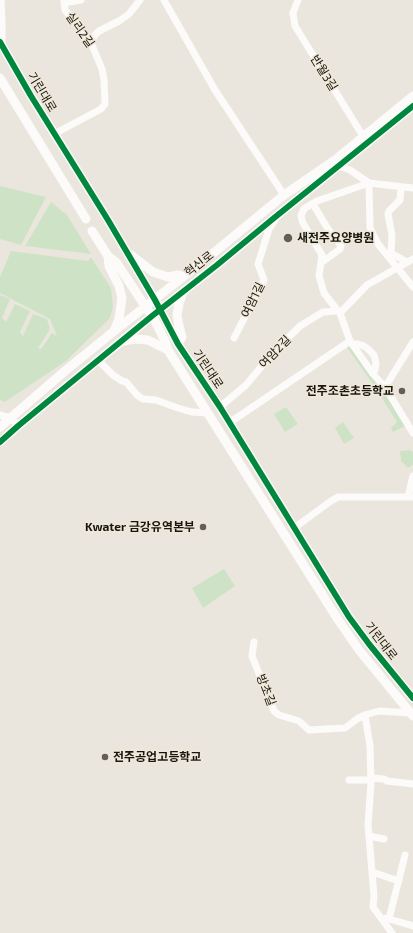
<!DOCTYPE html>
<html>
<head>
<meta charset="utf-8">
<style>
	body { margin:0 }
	canvas { display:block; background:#eae6de }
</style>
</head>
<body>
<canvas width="413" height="933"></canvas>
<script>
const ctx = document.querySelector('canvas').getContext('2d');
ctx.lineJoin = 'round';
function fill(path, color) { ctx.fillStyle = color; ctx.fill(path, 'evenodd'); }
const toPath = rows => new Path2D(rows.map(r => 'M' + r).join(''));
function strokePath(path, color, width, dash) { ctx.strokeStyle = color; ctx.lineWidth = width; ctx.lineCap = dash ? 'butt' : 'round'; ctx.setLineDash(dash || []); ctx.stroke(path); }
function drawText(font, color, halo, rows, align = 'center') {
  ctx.font = font + ' "Exo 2","Noto Sans KR",sans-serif'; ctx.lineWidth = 3; ctx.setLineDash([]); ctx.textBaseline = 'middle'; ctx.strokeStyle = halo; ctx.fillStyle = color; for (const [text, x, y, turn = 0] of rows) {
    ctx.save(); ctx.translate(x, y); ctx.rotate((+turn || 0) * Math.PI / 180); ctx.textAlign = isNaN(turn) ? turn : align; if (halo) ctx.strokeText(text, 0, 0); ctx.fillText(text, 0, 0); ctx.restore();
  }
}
const green = toPath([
	[0,186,46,197,21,245,0,239],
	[51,202,67,215,91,254,25,246],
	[11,251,88,261,91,257,111,288,113,307,110,318,66,361,5,402,0,400,0,295,10,299,2,318,6,322,15,304,30,311,20,332,23,336,33,314,47,319,49,326,49,331,38,348,41,349,52,333,57,336,50,319,0,293,0,277],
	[350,343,382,387,377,390,346,346],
	[383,390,405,426,393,432,391,428,397,422,378,392],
	[286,407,298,424,285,432,274,414],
	[343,422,354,438,344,444,335,428],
	[410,450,413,452,413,465,408,468,401,461,400,451],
	[224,569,235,586,203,608,192,588]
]);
const minor = toPath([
	[1,0,2,25,2,45],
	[164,0,215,90,284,195],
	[298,0,293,13,295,26,366,141],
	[64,3,81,0],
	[91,43,94,36,99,31,119,21,129,14,140,0],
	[54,134,101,109,105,104,104,80,102,69,91,43,65,10,64,0],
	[337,163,339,166,350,170,369,183,413,188],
	[401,187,400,200,389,211,388,214,392,235,391,253,407,262],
	[313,204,328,229,340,244,341,246,340,249,321,263],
	[338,311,324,293,319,276,322,255,303,223,302,220,301,215,303,211,305,208,317,201,369,183,370,228,378,244,413,287],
	[340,313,367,285,413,259],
	[234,338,264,280,258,264,269,229,275,220],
	[352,344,358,344,364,346,368,349,374,355,376,363,375,370,373,374],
	[98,360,113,375,122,381,126,382,137,395,143,399,156,400,178,408,192,412,208,413],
	[385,387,413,342],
	[220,407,246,385,271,355,300,326,323,312,338,311,340,313,350,341,373,374,385,387,413,433],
	[0,415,11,418,18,426],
	[229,423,350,341],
	[408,497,413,476],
	[294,528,331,501,338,497,413,497],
	[254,642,252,656,274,711,279,715,299,721,309,730,345,728,357,719,365,715],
	[371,778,384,779,387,781,413,784],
	[349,780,371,780],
	[369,836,384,839],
	[372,872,399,881],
	[386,918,413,926],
	[389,919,405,855],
	[392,933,373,907,374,896,368,825,371,783,370,746,365,715,379,711,411,713]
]);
const tertiary = toPath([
	[0,42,31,96,108,220,155,300,178,344,220,407,349,617,369,644,413,698],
	[0,78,86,219],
	[92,231,108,256,116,262,155,321,165,341,168,350,337,618,359,650,413,716],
	[131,255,153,272,168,277,178,275,183,277],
	[108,256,109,266,119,286,122,298,119,319,114,331],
	[123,341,135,339,148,340,168,350],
	[178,344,182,337,179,326,177,315,179,304,183,292],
	[0,427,65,371,113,332,211,255,284,195,335,160,413,96],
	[0,442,18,426,152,316,217,265,274,218,413,106]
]);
const cycleway = toPath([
	[0,42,31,96,108,220,155,300,178,344,220,407,349,617,369,644,413,698],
	[0,442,18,426,152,316,217,265,274,218,413,106]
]);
const markers = [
	[288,238,5,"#625f58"],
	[402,391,4,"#625f58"],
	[203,527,4,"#625f58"],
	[105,757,4,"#625f58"]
];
const streetNames = [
	["실리2길",80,30,55],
	["반월3길",324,73,58],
	["기린대로",42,92,59],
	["혁신로",199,264,-38],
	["여암1길",253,300,-64],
	["여암2길",275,352,-46],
	["기린대로",208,369,56],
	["기린대로",381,641,52],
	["방초길",266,690,69]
];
const poiNames = [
	["새전주요양병원",297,238],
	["전주조촌초등학교",394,391,"right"],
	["Kwater 금강유역본부",195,527,"right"],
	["전주공업고등학교",113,757]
];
fill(green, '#cee3c6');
strokePath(minor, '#fcfbfa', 7);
strokePath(tertiary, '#fcfbfa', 9);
strokePath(cycleway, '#00873e', 6);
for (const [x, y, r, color] of markers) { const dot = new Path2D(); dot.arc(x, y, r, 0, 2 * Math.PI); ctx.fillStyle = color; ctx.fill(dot); strokePath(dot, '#efe8d9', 1.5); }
drawText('12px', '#181610', '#efe8d9', streetNames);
drawText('bold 12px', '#181610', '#efe8d9', poiNames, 'left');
</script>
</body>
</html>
